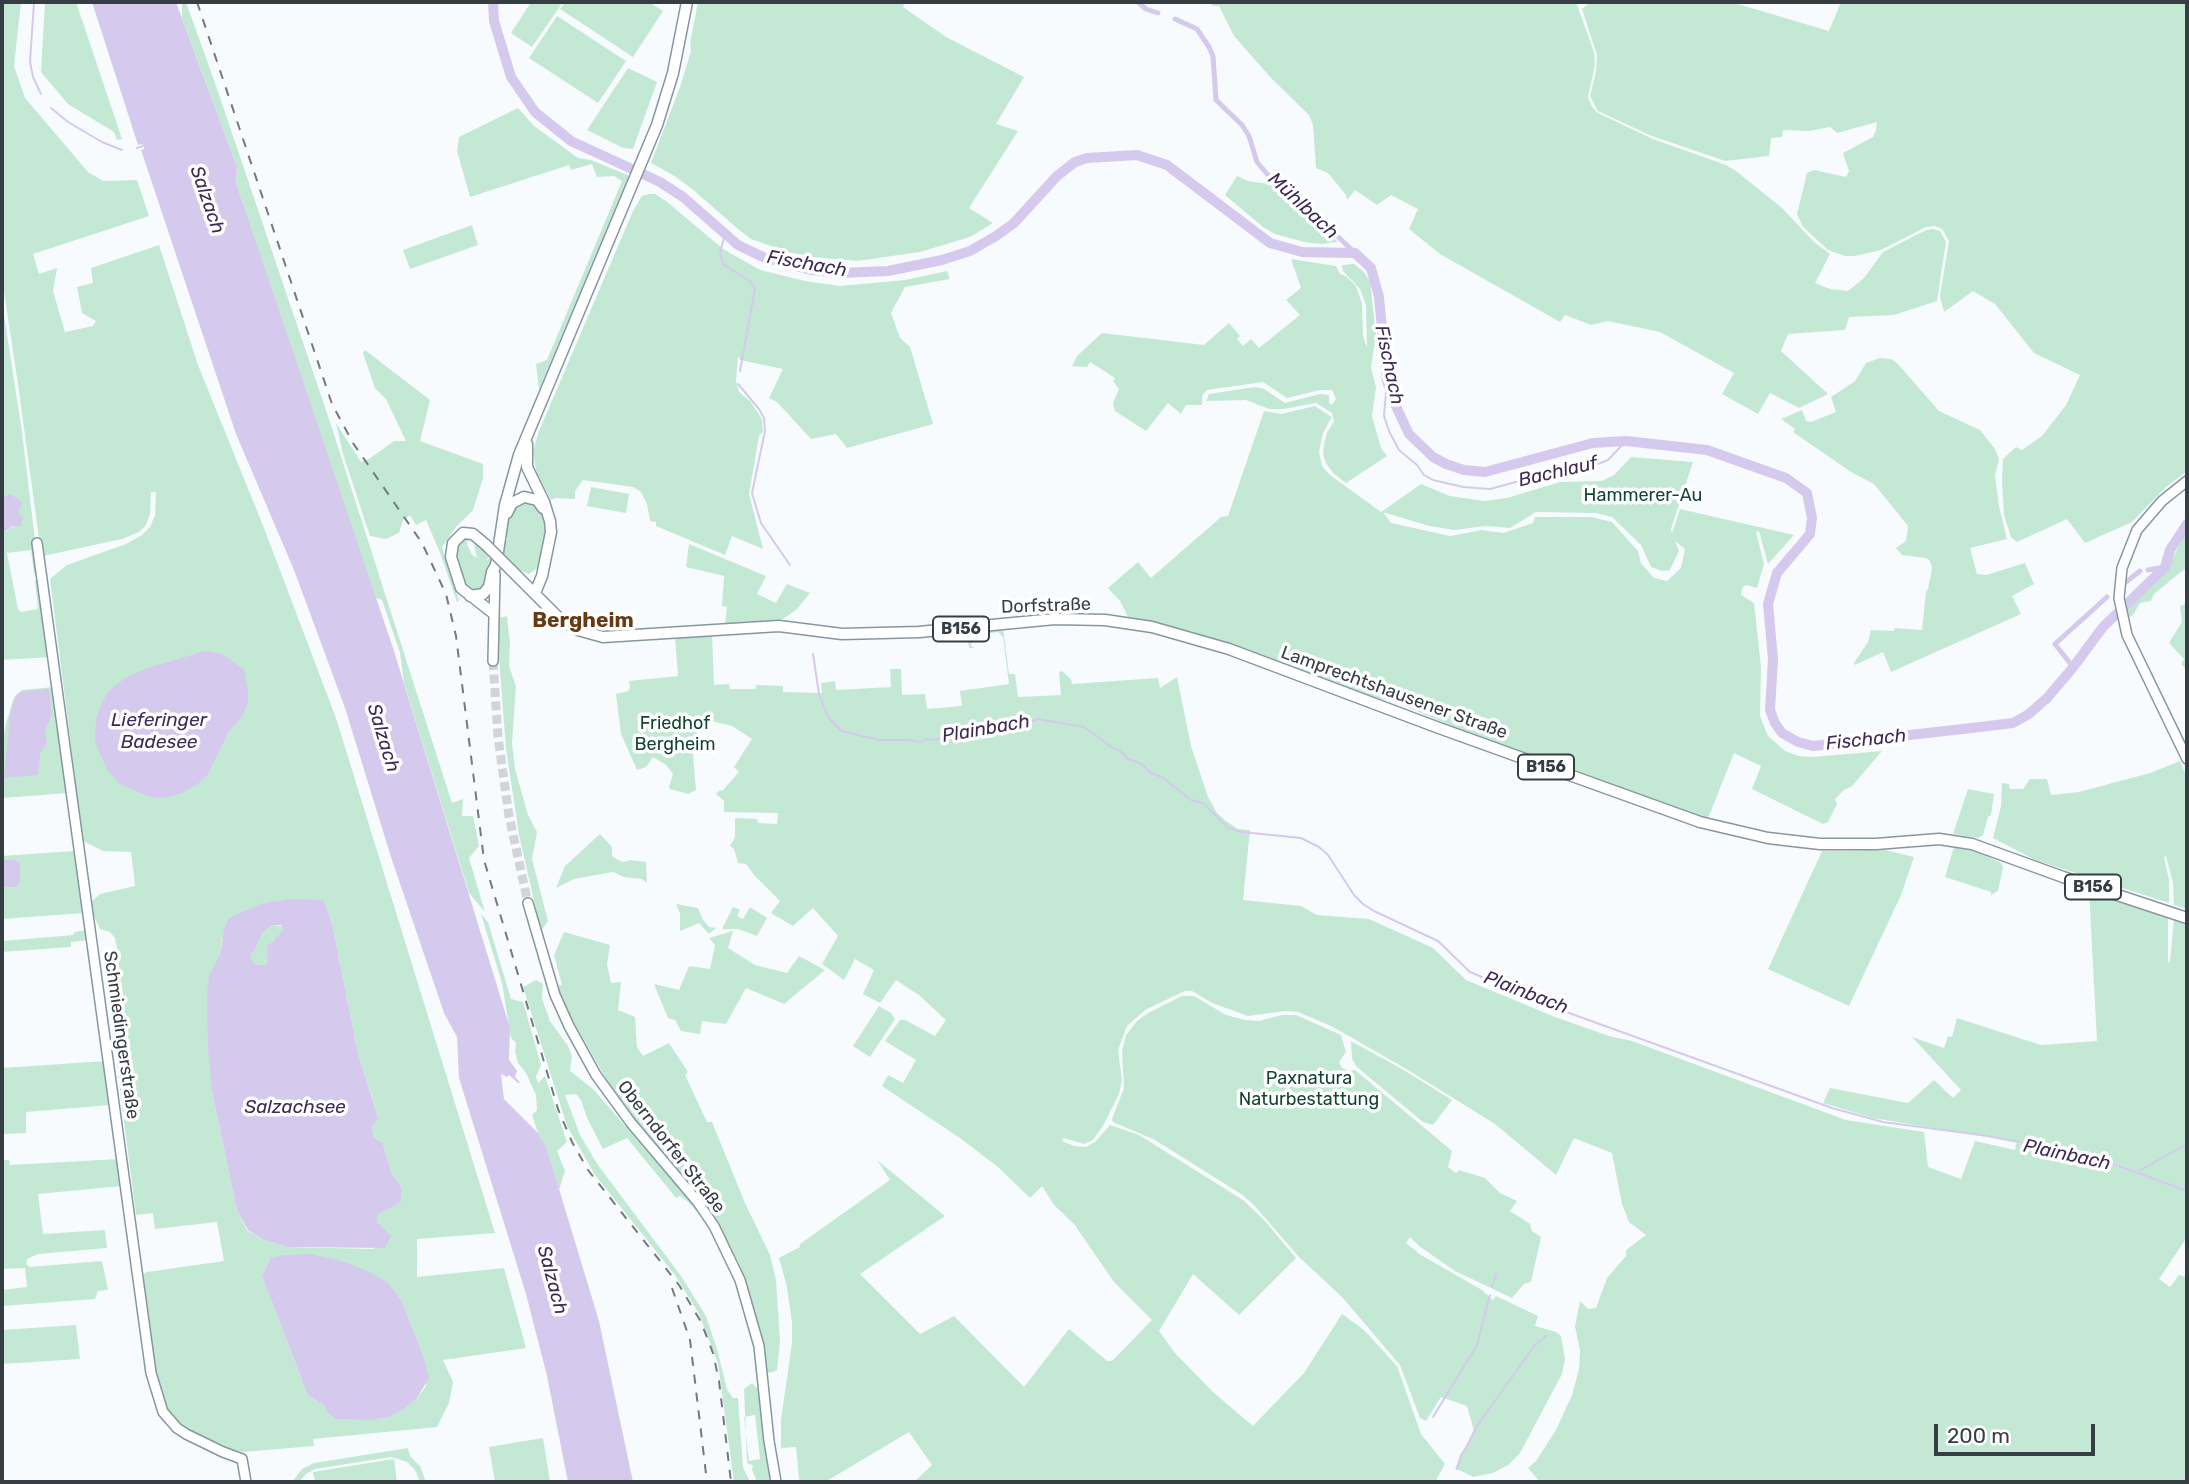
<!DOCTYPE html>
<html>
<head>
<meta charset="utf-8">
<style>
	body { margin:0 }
	#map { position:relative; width:2189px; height:1484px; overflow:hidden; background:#f8fbfe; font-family:Rubik,sans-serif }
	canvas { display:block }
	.frame { position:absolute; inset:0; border:4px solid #373e43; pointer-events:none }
	.scale { position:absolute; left:1934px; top:1424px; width:161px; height:32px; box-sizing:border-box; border:4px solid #373e43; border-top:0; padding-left:9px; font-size:21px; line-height:24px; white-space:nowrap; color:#373e43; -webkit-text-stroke:5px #fff; paint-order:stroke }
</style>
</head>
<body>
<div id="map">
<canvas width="2189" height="1484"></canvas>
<div class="frame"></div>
<div class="scale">200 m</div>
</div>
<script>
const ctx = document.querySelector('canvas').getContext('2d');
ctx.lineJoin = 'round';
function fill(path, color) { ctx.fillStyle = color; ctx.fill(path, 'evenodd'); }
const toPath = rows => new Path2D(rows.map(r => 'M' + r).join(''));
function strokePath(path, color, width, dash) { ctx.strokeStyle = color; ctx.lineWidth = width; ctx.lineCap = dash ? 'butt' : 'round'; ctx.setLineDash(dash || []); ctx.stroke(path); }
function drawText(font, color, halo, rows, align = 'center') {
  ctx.font = font + ' Rubik,sans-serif'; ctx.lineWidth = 7; ctx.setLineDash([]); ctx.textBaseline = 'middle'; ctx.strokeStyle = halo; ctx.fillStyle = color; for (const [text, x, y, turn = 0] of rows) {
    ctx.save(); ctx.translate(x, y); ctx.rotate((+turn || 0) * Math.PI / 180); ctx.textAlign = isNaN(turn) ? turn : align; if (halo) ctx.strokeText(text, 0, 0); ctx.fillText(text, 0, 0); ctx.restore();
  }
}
const green = toPath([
	[2,2,21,2,14,66,25,98,88,172,103,181,137,180,149,216,33,254,39,274,57,268,53,291,65,332,93,326,96,321,82,313,77,287,93,283,91,268,159,245,198,365,264,528,336,718,495,1233,417,1239,417,1277,504,1268,526,1348,443,1360,453,1382,449,1403,437,1427,313,1439,314,1446,243,1452,225,1448,181,1425,166,1408,155,1375,140,1276,147,1272,224,1261,217,1222,155,1229,153,1213,136,1215,105,972,117,948,115,938,110,932,100,929,94,916,92,901,100,894,135,886,131,852,103,851,83,841,50,579,67,565,126,544,142,535,150,527,155,515,156,492,151,492,150,514,146,525,139,532,122,539,43,556,38,531,18,384,2,279],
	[324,900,332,923,358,1053,378,1116,372,1128,374,1138,383,1143,391,1172,402,1188,401,1202,378,1213,374,1249,288,1247,264,1240,247,1230,237,1211,212,1092,207,993,221,952,222,939],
	[270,1258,339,1260,389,1283,402,1301,423,1355,426,1386,417,1398,388,1417,374,1420,328,1413,323,1404,308,1396,262,1276],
	[45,2,76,2,122,139,117,140,114,132,68,104,41,72],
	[182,2,186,2,214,80,331,425,452,803,463,799,462,816,473,816,479,846,469,858,485,912,469,893,404,683,400,653,382,600,374,597,344,508,236,183,237,167,182,18],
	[531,2,563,2,532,47,511,33],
	[565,2,649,2,663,11,633,57,560,9],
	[698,2,905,2,903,7,946,37,1024,77,996,124,1018,131,969,208,993,223,970,237,920,252,857,261,813,257,788,252,751,239,738,229,691,188,673,175,651,163,680,87,691,51,690,43],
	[1210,2,1576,2,1594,52,1595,65,1588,97,1592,107,1598,113,1653,139,1726,165,1736,171,1782,208,1814,242,1830,254,1815,283,1830,289,1848,291,1864,278,1883,252,1926,230,1933,229,1940,231,1946,242,1937,301,1894,315,1849,317,1845,330,1788,334,1781,351,1828,394,1799,408,1770,393,1758,414,1722,394,1734,373,1660,332,1608,321,1591,325,1565,315,1560,322,1440,254,1409,229,1418,209,1391,195,1377,205,1355,190,1347,200,1346,195,1328,173,1316,168,1313,125,1309,115,1271,78,1234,36,1219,6,1213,6],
	[1591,2,1731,2,1829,31,1841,2,2187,2,2187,471,2166,487,2132,522,2085,543,2067,519,2017,542,2011,537,2004,515,2002,481,2003,459,2016,447,2022,450,2042,436,2066,405,2080,375,2034,353,1995,304,1973,291,1944,312,1940,296,1949,241,1942,229,1935,226,1926,227,1881,250,1855,256,1845,256,1828,250,1803,227,1797,214,1807,173,1814,170,1846,177,1849,171,1843,153,1873,137,1876,130,1877,122,1837,133,1830,127,1809,131,1783,130,1782,137,1771,138,1769,156,1725,161,1649,135,1598,111,1590,96,1596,72,1597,55,1582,9],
	[557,16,626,61,598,103,529,58],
	[628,68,657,82,633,149,623,148,587,130],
	[518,108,534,126,578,158,591,160,630,176,539,390,536,364,547,360,622,181,614,176,597,177,592,164,571,170,569,165,470,197,457,151,459,137],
	[1237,176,1248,181,1269,184,1297,203,1338,242,1321,244,1304,242,1275,234,1263,227,1225,195],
	[649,194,655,194,666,201,723,249,760,270,805,281,840,286,905,280,947,271,950,279,905,287,891,313,900,338,910,347,933,424,847,448,836,434,811,439,777,402,769,398,783,369,740,360,738,356,736,381,739,392,750,401,762,419,763,432,759,436,749,494,763,549,732,536,725,555,656,526,656,522,650,521,647,504,641,492,633,487,583,480,575,491,575,499,555,498,551,500,536,471,533,451,539,431,633,211,642,196],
	[472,225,478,245,410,269,403,250],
	[1291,259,1336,266,1340,274,1346,276,1356,286,1362,303,1363,335,1367,348,1366,305,1360,289,1343,271,1342,265,1354,264,1363,271,1370,281,1376,335,1371,367,1376,387,1372,416,1381,448,1387,456,1346,483,1333,473,1326,463,1323,454,1324,444,1327,433,1334,421,1332,413,1316,403,1284,409,1269,409,1246,400,1206,401,1209,394,1255,387,1264,389,1285,403,1320,394,1329,395,1329,403,1332,405,1336,399,1332,390,1320,390,1287,398,1263,382,1207,390,1202,396,1202,405,1186,405,1181,414,1168,403,1146,431,1115,411,1113,403,1119,389,1113,381,1115,378,1090,362,1087,367,1072,366,1077,356,1102,333,1204,345,1229,323,1240,336,1237,339,1243,346,1251,339,1259,348,1300,315,1286,300,1301,288],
	[2,301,22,432,39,573,34,574,31,550,7,553,18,609,21,612,38,609,35,580,40,579,51,657,2,660,2,533,14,526,18,512,11,494,2,496],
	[365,350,430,400,420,441,483,464,483,478,473,510,456,527,442,547,459,601,457,602,440,553,426,520,416,525,410,515,403,520,399,533,386,539,370,536,343,454,336,423,361,462,369,459,394,441,406,441,386,399,375,388,363,353],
	[1880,358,1891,359,1897,363,1939,411,1980,430,1995,449,1999,459,1995,476,1999,506,2007,539,1970,548,1977,574,1986,575,2025,563,2034,584,2012,596,2021,614,1891,672,1883,652,1855,665,1854,663,1868,642,1871,630,1894,631,1895,628,1922,630,1926,592,1928,589,1932,568,1930,561,1926,558,1902,555,1896,548,1906,541,1908,526,1874,484,1851,472,1793,432,1795,429,1781,419,1802,410,1806,421,1811,422,1836,412,1831,397,1855,381,1866,363],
	[1315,406,1332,417,1323,433,1319,452,1322,466,1330,475,1381,512,1421,484,1450,496,1484,501,1507,498,1560,482,1602,481,1614,475,1631,457,1693,462,1671,529,1672,533,1680,509,1794,535,1768,564,1759,531,1756,532,1764,564,1757,588,1746,585,1742,588,1741,595,1754,603,1761,667,1760,716,1768,736,1785,751,1799,756,1812,757,1882,751,1852,786,1844,790,1835,799,1837,804,1828,822,1823,824,1752,789,1761,766,1734,753,1709,816,1706,818,1468,733,1393,701,1377,698,1193,632,1128,617,1120,601,1108,588,1138,562,1151,578,1221,517,1228,516,1264,411,1281,414],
	[1383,512,1429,526,1455,530,1485,526,1510,528,1536,512,1596,513,1612,517,1641,545,1651,567,1662,571,1670,570,1679,551,1675,541,1685,549,1681,568,1667,581,1654,578,1641,563,1638,551,1612,522,1592,517,1535,517,1533,523,1503,533,1482,530,1450,536,1391,523],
	[591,487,629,494,626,513,587,506],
	[521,501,535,502,544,515,546,528,542,558,536,569,529,574,517,569,503,554,504,542,508,539,505,536,509,512],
	[2187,530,2187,567,2154,594,2151,601,2140,603,2133,615,2128,618,2124,606,2167,569],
	[466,539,474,542,467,541,467,544,472,555,484,561,477,557,474,547,476,543,489,556,486,561,491,557,489,580,485,588,473,592,465,586,455,554,460,542],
	[689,544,766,576,757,594,776,603,787,584,810,593,797,609,783,619,769,622,725,625,727,607,722,606,724,576,686,567],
	[2187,603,2187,670,2181,664,2184,659,2169,643,2182,622,2180,606],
	[507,616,510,644,509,666,516,686,512,743,515,769,528,815,537,832,532,859,548,921,541,931,519,835,506,749,498,645,499,618],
	[1003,628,1009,674,1015,674,1018,697,1061,695,1059,672,1062,671,1071,679,1072,684,1158,678,1160,688,1177,677,1191,746,1208,797,1217,813,1226,821,1238,829,1250,830,1243,900,1301,906,1317,915,1369,919,1433,948,1466,980,1555,1017,1609,1036,1632,1041,1846,1120,1924,1132,1928,1167,1961,1179,1975,1141,2015,1150,2016,1143,2075,1154,2102,1161,2178,1188,2104,1159,2067,1150,1873,1118,1823,1103,1830,1088,1908,1103,1934,1080,1953,1098,1961,1090,1912,1037,1944,1048,1948,1036,1952,1037,1957,1018,2041,1045,2097,1041,2089,891,2168,918,2168,963,2170,961,2174,919,2187,922,2187,1240,2185,1240,2159,1279,2170,1287,2179,1275,2187,1277,2187,1482,1540,1482,1528,1468,1536,1461,1556,1430,1572,1395,1579,1369,1580,1351,1575,1326,1580,1301,1588,1309,1596,1308,1607,1278,1626,1256,1626,1250,1646,1235,1629,1222,1622,1204,1612,1153,1574,1138,1556,1175,1495,1124,1403,1067,1331,1026,1298,1012,1285,1011,1248,1016,1212,1003,1192,991,1185,991,1145,1010,1127,1026,1118,1050,1122,1080,1119,1094,1103,1126,1093,1140,1084,1144,1064,1138,1062,1141,1074,1146,1086,1147,1096,1141,1110,1125,1139,1135,1243,1200,1265,1221,1296,1258,1239,1315,1193,1274,1159,1331,1175,1353,1213,1392,1253,1426,1304,1373,1342,1314,1364,1330,1397,1366,1421,1434,1445,1464,1435,1482,914,1482,932,1465,909,1432,825,1482,802,1482,799,1479,796,1447,781,1448,781,1420,792,1343,792,1323,787,1287,779,1258,800,1247,800,1244,890,1180,877,1160,945,1216,860,1274,920,1334,954,1316,1024,1387,1069,1329,1107,1361,1112,1361,1152,1320,1114,1282,1074,1224,1054,1205,1042,1186,1030,1198,998,1167,960,1138,882,1086,888,1075,903,1083,916,1060,885,1041,900,1020,905,1020,935,1036,946,1020,919,995,896,980,880,1003,863,994,874,970,855,959,844,980,822,964,838,936,813,908,793,926,771,913,780,901,755,876,746,864,738,863,734,849,730,846,735,837,735,818,757,819,758,823,777,824,778,813,724,812,724,801,716,794,720,790,722,791,739,772,734,767,752,739,732,726,699,718,699,732,692,744,696,790,688,794,670,789,669,787,673,774,666,765,653,757,646,767,637,770,621,734,616,694,628,691,630,688,629,681,678,676,675,637,712,635,714,685,729,684,730,689,756,689,756,685,783,686,783,692,822,693,821,683,835,681,836,690,891,687,890,669,901,669,902,695,925,694,927,709,962,706,960,691,1009,684,1003,637,998,632,972,636,971,646,975,648,969,648,968,639,971,633],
	[54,687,68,793,2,798,2,748,5,727,14,697,22,690],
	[23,693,52,715,44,730,47,743,40,755,17,694],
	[2180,761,2187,778,2187,909,2174,905,2173,883,2166,856,2164,857,2169,880,2169,903,2035,860,1993,838,2001,806,2002,783,2009,784,2010,789,2023,789,2030,779,2047,779,2051,795,2079,792,2150,773],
	[1968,789,1994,794,1991,815,1988,817,1983,835,1978,838,1953,834],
	[600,834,612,847,612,856,618,860,623,862,631,860,646,862,647,883,642,879,624,877,613,872,574,879,556,888,565,866],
	[1954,847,1978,852,2001,863,2003,867,1998,891,1991,895,1991,892,1945,877],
	[1885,850,1914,857,1901,895,1849,1006,1768,969,1822,851],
	[74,851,76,853,84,913,2,919,2,888,17,887,20,883,20,863,15,859,2,860,2,856],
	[676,904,698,908,703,920,709,927,716,928,709,934,699,923,680,931,680,913],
	[733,907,740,910,737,916,743,919,750,907,767,918,757,936,738,929,722,929],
	[481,914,488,922,511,999,523,1002,541,1065,536,1077,538,1083,545,1076,567,1142,557,1151,565,1171,559,1190,546,1146,538,1133,532,1115,537,1110,536,1095,526,1073,518,1063,515,1052,516,1043,511,1038,502,983],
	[273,925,281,926,283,930,274,939,268,962,266,965,254,964,249,957,251,953,262,933],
	[87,930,89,940,71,942,71,947,2,952,2,941,73,935,75,932],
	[733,931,728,948,755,965,787,973,799,956,825,970,784,1004,746,988,726,1024,702,1021,700,1034,681,1031,675,1020,668,1018,654,984,679,990,689,966,710,969,715,945,709,938],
	[564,932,610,945,607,964,611,983,621,982,618,1010,635,1017,637,1047,643,1056,669,1043,688,1072,685,1075,707,1122,712,1122,745,1203,770,1255,776,1280,780,1342,777,1370,773,1372,766,1373,757,1319,740,1265,718,1225,692,1188,629,1112,609,1084,563,1003,556,986,562,985,554,955],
	[536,980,543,984,542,999,550,1021,568,1046,572,1056,570,1071,593,1089,683,1192,699,1214,687,1201,680,1196,676,1198,627,1138,603,1149,587,1118,581,1100,576,1094,565,1095,580,1135,598,1165,681,1276,706,1316,717,1349,727,1389,733,1398,738,1398,743,1467,750,1482,734,1482,718,1363,698,1312,675,1275,595,1175,567,1126,523,987],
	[1182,996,1194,996,1226,1015,1245,1020,1259,1021,1282,1015,1296,1015,1341,1035,1346,1052,1339,1062,1342,1068,1349,1071,1355,1070,1452,1151,1448,1167,1456,1173,1459,1170,1485,1178,1500,1193,1517,1201,1510,1211,1530,1224,1532,1231,1541,1237,1531,1282,1524,1284,1512,1298,1455,1271,1419,1246,1410,1237,1406,1243,1421,1255,1482,1290,1493,1300,1496,1296,1538,1316,1535,1326,1556,1332,1561,1336,1565,1359,1562,1374,1520,1453,1508,1465,1493,1473,1473,1477,1455,1468,1474,1431,1467,1406,1441,1397,1426,1421,1420,1418,1400,1365,1342,1297,1299,1257,1253,1204,1241,1194,1155,1140,1113,1122,1112,1119,1124,1088,1122,1051,1126,1035,1137,1021,1148,1013],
	[879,1006,891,1013,895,1019,870,1057,853,1046],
	[1351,1041,1402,1069,1452,1100,1433,1125,1423,1122,1357,1067,1352,1059],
	[106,1061,111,1105,26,1112,26,1133,2,1134,2,1068],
	[119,1159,122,1186,38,1194,43,1234,105,1230,107,1248,38,1254,27,1259,26,1264,30,1267,102,1261,108,1290,98,1291,95,1299,2,1306,2,1290,27,1287,25,1268,3,1269,2,1160,9,1160,10,1165],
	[76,1325,80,1359,2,1364,2,1330],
	[752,1383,759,1390,770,1477,768,1482,757,1482,752,1470,753,1465,748,1464,747,1461,744,1389],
	[755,1415,760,1459,749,1461,744,1417],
	[543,1438,550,1482,495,1482,489,1447],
	[408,1448,410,1456,420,1466,426,1482,420,1482,415,1470,407,1462,391,1457,315,1469,306,1474,299,1482,292,1482,302,1469,314,1463],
	[394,1459,397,1482,315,1482,313,1472]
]);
const water = toPath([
	[92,2,176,2,237,167,236,183,393,648,510,1028,509,1060,517,1071,515,1077,520,1082,518,1083,509,1075,507,1077,501,1074,504,1099,538,1133,546,1146,599,1321,633,1482,568,1482,547,1376,526,1294,459,1078,457,1037,444,1013,391,857,345,708,294,570,236,434,141,150,144,149,144,146,142,144,138,145],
	[11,494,22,503,18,512,23,518,21,526,13,526,2,533,2,496],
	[205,651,222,654,244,669,248,692,248,702,242,717,229,731,208,774,199,783,183,793,164,798,150,797,120,784,107,770,95,742,96,719,102,702,109,691,125,678,145,669],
	[49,689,52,715,45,730,47,743,40,755,38,775,4,778,10,714,17,694,23,691],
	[2,860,15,859,20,863,20,883,17,887,2,888],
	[291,899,324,900,332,923,358,1053,378,1117,372,1128,374,1138,383,1143,391,1172,402,1188,401,1202,378,1214,377,1222,391,1236,385,1248,288,1247,264,1240,248,1230,237,1211,212,1092,208,1047,207,993,209,976,221,952,224,929,229,918,260,904],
	[273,925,281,925,283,930,274,939,273,942,267,945,268,962,265,965,254,964,250,957,251,953,254,951,262,933],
	[309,1254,339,1260,365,1270,389,1283,402,1301,423,1355,429,1378,417,1398,405,1408,388,1417,374,1420,336,1419,328,1413,323,1404,308,1396,262,1276,270,1258,285,1255]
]);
const stream = toPath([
	[34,2,30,62,33,77,41,94],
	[51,108,68,122,102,142,122,150],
	[137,148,143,146],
	[725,235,720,252,723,264,751,282,755,289,740,371],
	[1387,381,1384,416,1389,431,1399,450,1417,465,1424,475,1433,480,1463,487,1490,489,1553,472,1562,467,1593,466,1608,460,1626,441],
	[738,384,759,409,764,418,765,431,752,493,761,523,790,565],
	[813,654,819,694,828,717,842,731,879,740,909,740,921,742,925,739,933,740,994,727,1019,725,1038,719,1084,727,1110,746,1120,751,1128,759,1142,764,1150,773,1162,777,1191,800,1203,803,1228,828,1242,832,1301,838,1319,847,1328,855,1354,895,1363,904,1374,911,1438,941,1470,972,1558,1009,1832,1108,1883,1122,1988,1136,2097,1158,2187,1191],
	[2139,1171,2187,1144],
	[1492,1287,1496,1274],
	[1433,1417,1477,1345,1490,1295],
	[1457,1469,1461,1455,1466,1448,1477,1426,1535,1345,1546,1336]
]);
const canal = toPath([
	[1138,2,1146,9,1158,13],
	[1175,19,1197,29,1209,47,1213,56,1216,100,1242,125,1249,136,1257,162,1268,175,1305,205,1355,253],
	[2148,570,2165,567],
	[2126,582,2140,571],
	[2073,667,2055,644,2107,597]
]);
const river = toPath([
	[493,2,494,21,511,77,535,112,571,141,660,182,683,197,738,245,765,258,811,270,840,273,888,271,942,260,970,251,996,236,1014,223,1057,176,1075,162,1087,158,1137,155,1167,165,1270,243,1302,252,1355,253,1371,268,1379,297,1387,381,1394,402,1409,434,1433,457,1446,464,1464,470,1485,472,1593,443,1626,441,1707,450,1786,478,1807,493,1812,518,1810,534,1777,573,1768,604,1773,659,1770,710,1775,723,1782,733,1798,742,1813,746,1980,727,2013,723,2029,714,2047,698,2071,670,2103,627,2165,567,2170,550,2187,524]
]);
const secondaryTunnel = toPath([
	[493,661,498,737,509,816,528,903]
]);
const secondary = toPath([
	[2187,481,2162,501,2137,530,2122,568,2119,598,2127,635,2187,759],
	[37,543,151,1373,163,1412,177,1428,186,1434,223,1452,242,1459,246,1482],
	[493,661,495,574],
	[528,903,555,995,569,1026,596,1075,631,1123,697,1201,714,1226,740,1280,759,1346,769,1441,776,1482]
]);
const primary = toPath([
	[527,444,527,467,544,502,550,521,551,532,542,576,535,593],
	[507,513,512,503,524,497,537,500,543,508],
	[486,545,473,534,463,533,453,543,451,557,461,588,493,613],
	[511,570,560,619,578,630,603,637,779,626,842,634,919,632,1055,619,1105,620,1152,627,1229,649,1439,728,1700,822,1768,838,1820,844,1876,844,1939,839,1972,844,2063,877,2187,918],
	[470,596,483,594,489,587,492,572,496,565,505,505,519,455,657,125,673,73,687,2]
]);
const rail = toPath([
	[197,2,332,404,353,443,422,543,446,594,456,636,484,860,558,1109,572,1142,588,1170,679,1285,701,1322,713,1353,719,1381,731,1482],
	[672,1288,690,1340,707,1482]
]);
const primaryBridge = toPath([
	[486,545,511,570]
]);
const shields = [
	[961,629,56],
	[1546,767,56],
	[2093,887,56]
];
const shieldNames = [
	["B156",961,629],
	["B156",1546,767],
	["B156",2093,887]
];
const parkNames = [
	["Hammerer-Au",1643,496],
	["Friedhof",675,724],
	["Bergheim",675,745],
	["Paxnatura",1309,1079],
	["Naturbestattung",1309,1100]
];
const streetNames = [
	["Dorfstraße",1046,606,-2],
	["Lamprechtshausener Straße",1394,693,20],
	["Schmiedingerstraße",121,1035,82],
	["Oberndorfer Straße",671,1147,52]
];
const waterNames = [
	["Salzach",207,200,71],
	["Mühlbach",1303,206,43],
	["Fischach",807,264,10],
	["Fischach",1389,365,78],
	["Bachlauf",1558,472,-13],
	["Lieferinger",159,721],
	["Badesee",159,743],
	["Plainbach",986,729,-10],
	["Salzach",383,738,73],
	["Fischach",1866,740,-6],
	["Plainbach",1526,993,21],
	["Salzachsee",295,1108],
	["Plainbach",2067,1155,12],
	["Salzach",552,1280,75]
];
const quarterNames = [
	["Bergheim",583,621]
];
fill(green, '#c3e9d5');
fill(water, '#d6c9ee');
strokePath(stream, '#d6c9ee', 2);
strokePath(canal, '#d6c9ee', 5);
strokePath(river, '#d6c9ee', 10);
strokePath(secondaryTunnel, '#d1d5d9', 9, [9, 4.5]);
strokePath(secondary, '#8597a1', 12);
strokePath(primary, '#8597a1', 13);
strokePath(secondary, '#fff', 9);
strokePath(primary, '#fff', 10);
strokePath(rail, '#74797e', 2, [9, 9]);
strokePath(primaryBridge, '#8597a1', 13, []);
strokePath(primaryBridge, '#fff', 10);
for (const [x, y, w] of shields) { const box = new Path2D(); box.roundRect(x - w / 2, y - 12.5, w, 25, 5); ctx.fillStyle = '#fff'; ctx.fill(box); strokePath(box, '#373e43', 2); }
drawText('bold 16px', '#373e43', null, shieldNames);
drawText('18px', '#114531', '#fff', parkNames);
drawText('18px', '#373e43', '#fff', streetNames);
drawText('italic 19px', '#3d2a58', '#fff', waterNames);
drawText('bold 21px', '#663b13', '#fff', quarterNames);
</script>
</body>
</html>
